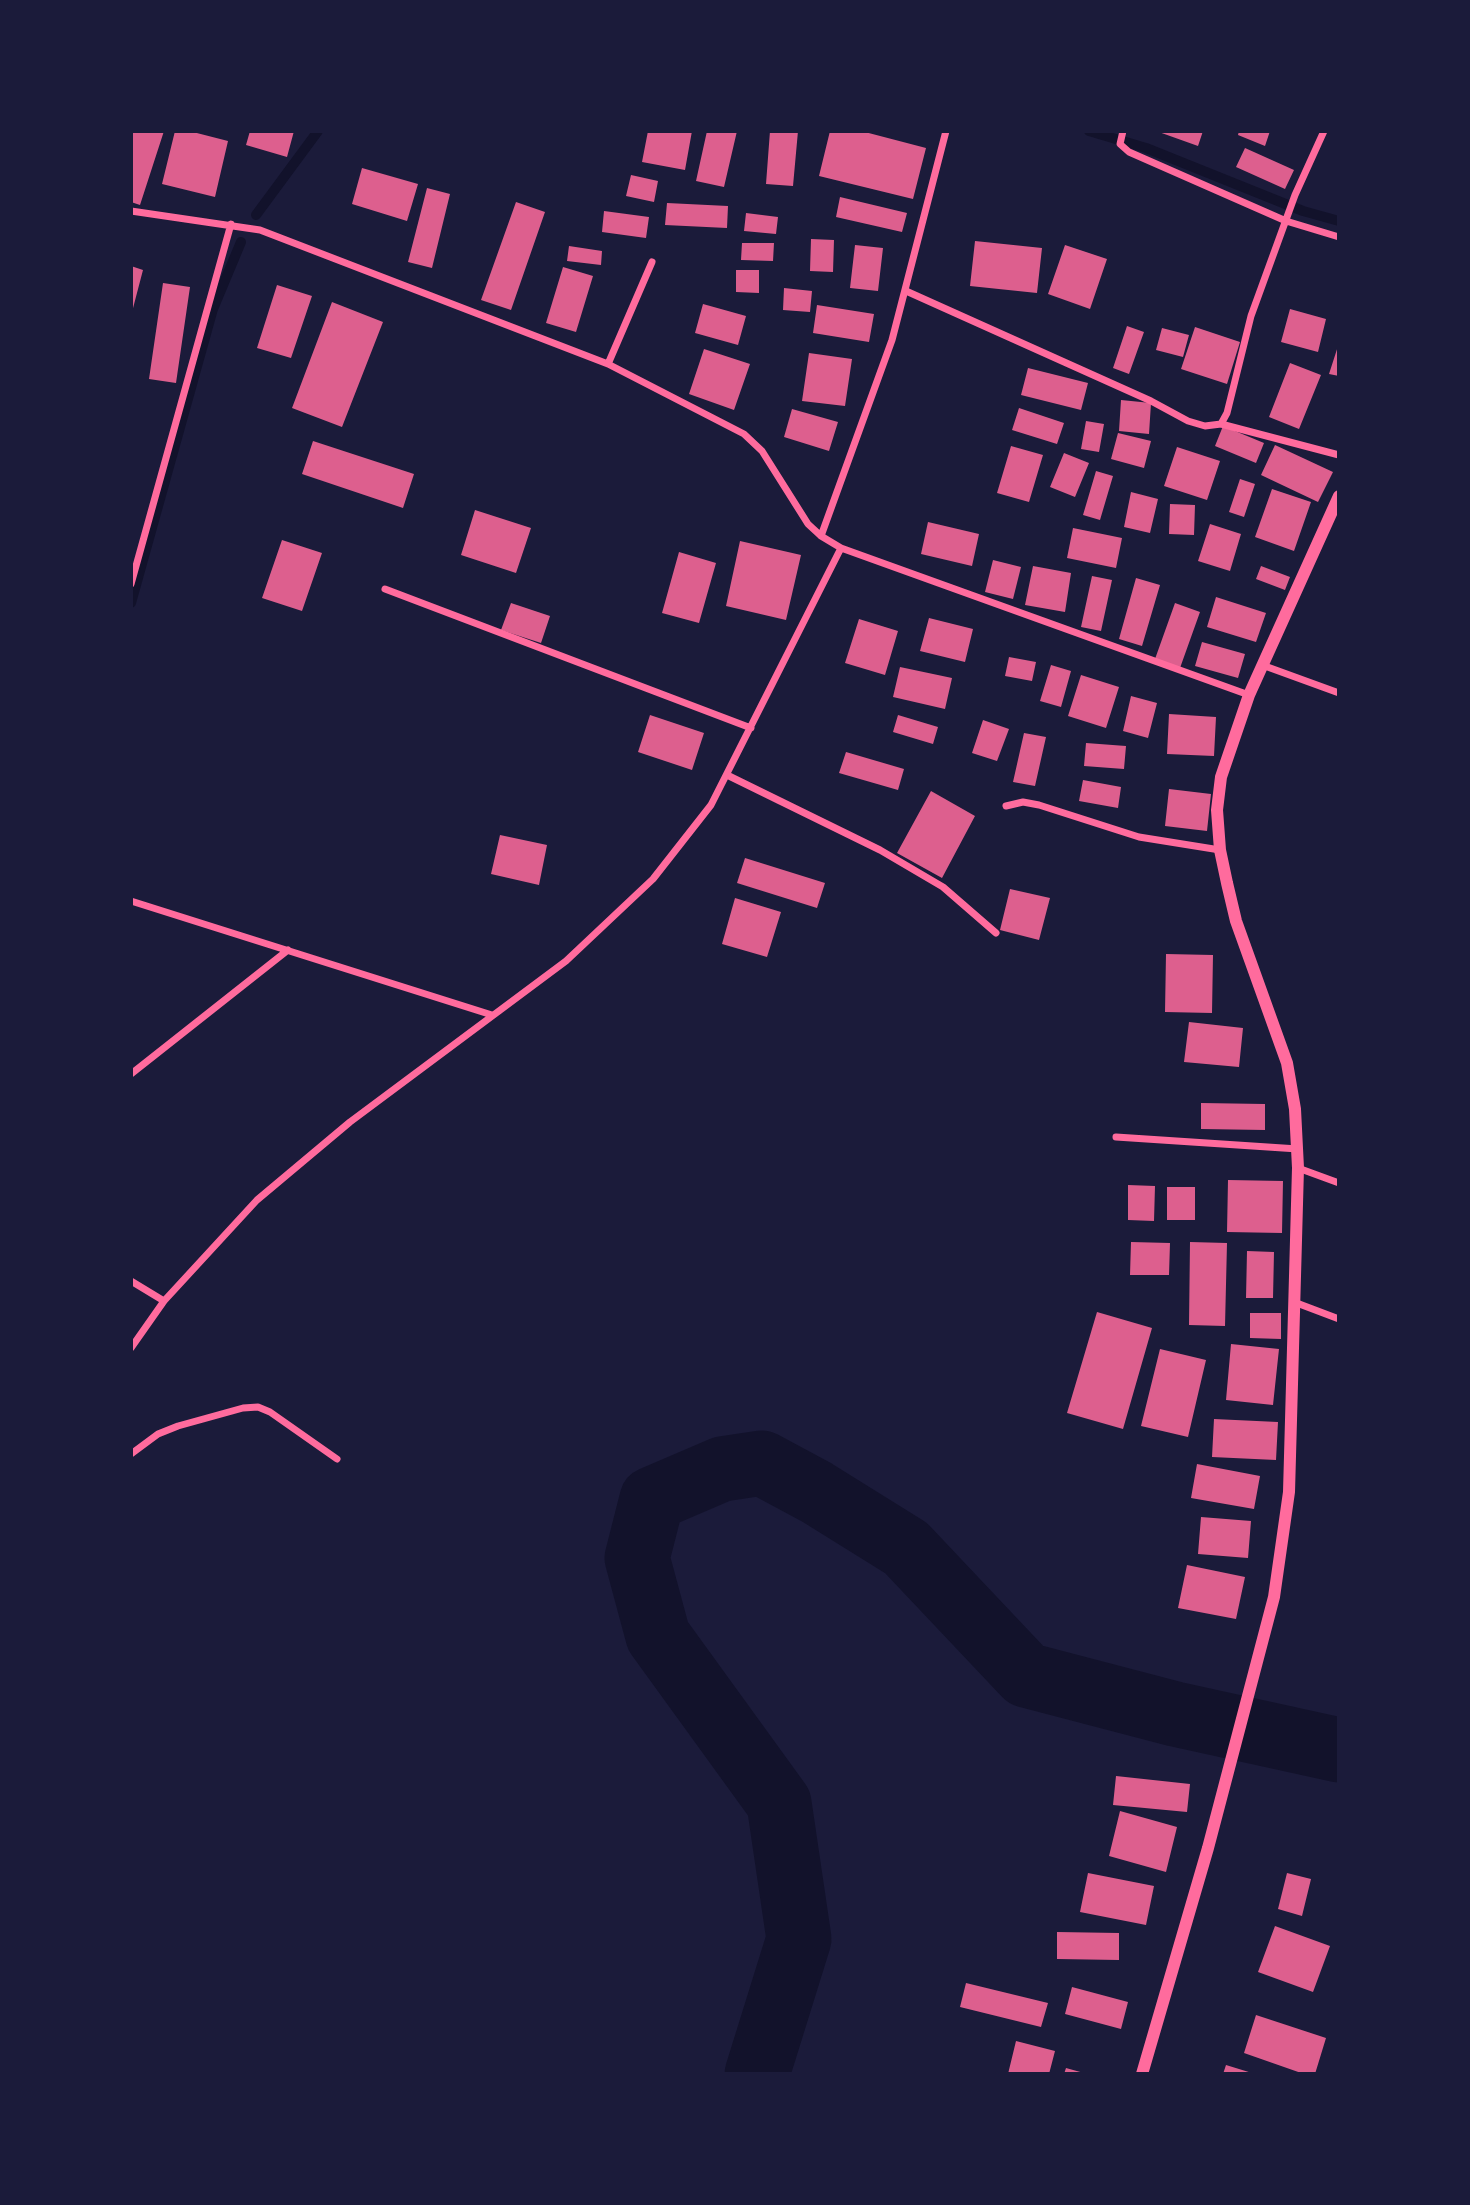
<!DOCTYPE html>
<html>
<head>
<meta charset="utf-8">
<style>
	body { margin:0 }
	#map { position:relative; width:1470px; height:2205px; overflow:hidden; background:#1b1b3a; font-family:"Source Serif 4",serif }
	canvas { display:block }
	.frame { position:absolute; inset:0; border:133px solid #1b1b3a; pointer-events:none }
</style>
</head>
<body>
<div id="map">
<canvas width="1470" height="2205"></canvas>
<div class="frame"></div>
</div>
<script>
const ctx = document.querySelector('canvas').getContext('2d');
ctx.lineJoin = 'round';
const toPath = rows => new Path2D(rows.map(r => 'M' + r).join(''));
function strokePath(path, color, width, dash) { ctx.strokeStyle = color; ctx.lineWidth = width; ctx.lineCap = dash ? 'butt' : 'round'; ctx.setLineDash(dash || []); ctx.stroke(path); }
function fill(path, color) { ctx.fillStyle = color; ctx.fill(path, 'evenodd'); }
const stream = toPath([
	[1089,131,1146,148,1303,211,1339,221],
	[256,215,318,131],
	[131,603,213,309,241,242]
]);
const river = toPath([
	[757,2074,799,1939,779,1803,658,1636,637,1558,652,1499,722,1469,762,1463,816,1492,906,1548,1026,1675,1175,1714,1339,1750]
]);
const building = toPath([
	[131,131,164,131,140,205,131,202],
	[175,131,189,131,228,141,215,197,162,184],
	[250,131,294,131,287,157,246,145],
	[648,131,692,131,685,170,642,162],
	[707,131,737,131,724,187,696,181],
	[770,131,798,131,793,186,766,184],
	[830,131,861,131,926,148,913,199,819,176],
	[1156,131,1203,131,1198,146],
	[1239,131,1270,131,1265,146,1238,135],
	[1245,148,1294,170,1285,189,1236,167],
	[362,168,418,184,407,221,352,204],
	[631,175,658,181,654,202,626,196],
	[427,188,450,194,432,268,408,262],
	[840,197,907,213,902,232,836,217],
	[516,202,545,212,511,310,481,300],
	[667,203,728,206,727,228,665,225],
	[604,211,649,217,646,238,602,232],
	[746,213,778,217,776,234,744,231],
	[811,239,834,240,833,272,810,271],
	[975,241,1042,248,1037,293,970,286],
	[742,243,774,243,773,261,741,260],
	[855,245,883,248,878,291,850,288],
	[1065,245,1107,259,1090,309,1048,294],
	[569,246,602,251,601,265,567,261],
	[131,266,143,270,132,312,131,312],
	[563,267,593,276,576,332,546,323],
	[736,270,759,270,759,293,736,292],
	[163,283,190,287,176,383,149,379],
	[277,285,312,296,291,358,257,348],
	[784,288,812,291,810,312,783,310],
	[332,302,383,322,342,427,292,408],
	[703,304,746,316,738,345,695,333],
	[817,305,874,314,869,342,813,333],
	[1290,309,1326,319,1318,352,1281,342],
	[1127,326,1144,332,1129,374,1113,368],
	[1195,327,1240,342,1227,384,1181,369],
	[1162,328,1189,335,1183,357,1156,350],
	[1339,343,1339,376,1329,374],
	[704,349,750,364,734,410,689,394],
	[809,353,852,359,845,406,802,401],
	[1290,363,1321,375,1299,429,1269,417],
	[1028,368,1088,383,1081,410,1021,395],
	[1121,400,1151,403,1149,434,1119,431],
	[1019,408,1064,423,1057,444,1012,430],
	[792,409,838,422,829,451,784,437],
	[1086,421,1104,424,1099,452,1081,449],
	[1223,426,1264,443,1256,463,1215,446],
	[1118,433,1151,441,1144,468,1111,459],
	[313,441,414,474,403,508,302,474],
	[1275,445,1333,472,1318,502,1261,475],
	[1011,446,1043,455,1029,502,997,493],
	[1177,447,1220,461,1207,500,1164,486],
	[1064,453,1089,463,1075,497,1050,487],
	[1096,471,1113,476,1100,520,1083,515],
	[1240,479,1255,484,1244,517,1229,512],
	[1272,489,1311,502,1294,551,1255,537],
	[1131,492,1158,499,1150,533,1124,527],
	[1170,504,1195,505,1194,535,1169,534],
	[475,510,531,528,516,573,461,555],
	[928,522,979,534,972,566,921,554],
	[1210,524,1241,534,1230,571,1198,561],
	[1073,528,1122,538,1116,568,1067,558],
	[282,540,322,553,302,611,262,598],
	[740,541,801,555,786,620,726,606],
	[679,552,716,563,699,623,662,613],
	[993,560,1021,567,1013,599,985,592],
	[1033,566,1071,573,1065,612,1025,605],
	[1261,566,1290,577,1285,590,1256,579],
	[1092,576,1112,580,1101,631,1081,627],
	[1136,578,1160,585,1142,646,1119,639],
	[1216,597,1266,613,1256,642,1207,627],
	[511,603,550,616,541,643,501,630],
	[1175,603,1200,612,1180,668,1155,659],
	[929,618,973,629,965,662,920,651],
	[859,619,898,631,885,675,845,663],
	[1202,642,1245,654,1238,678,1195,666],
	[1009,657,1036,662,1032,681,1005,676],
	[1051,665,1071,671,1061,707,1040,701],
	[900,667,952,678,945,709,893,697],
	[1081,675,1119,687,1106,728,1068,716],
	[1131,696,1157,703,1148,738,1123,731],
	[1169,714,1216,717,1214,756,1167,754],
	[650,715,704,733,692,770,638,752],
	[898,715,938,727,933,744,893,732],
	[983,720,1009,729,997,761,972,753],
	[1024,733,1046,737,1035,786,1013,782],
	[1086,743,1126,746,1124,769,1084,766],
	[846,752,904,769,898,790,839,773],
	[1083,780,1121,787,1118,808,1079,801],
	[1169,789,1211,794,1207,831,1165,826],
	[931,791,975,816,942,878,897,853],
	[500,835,547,845,539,885,491,874],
	[745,858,825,883,817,908,737,883],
	[1010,889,1050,898,1039,940,1000,930],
	[735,898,781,912,767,957,722,944],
	[1166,954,1213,955,1212,1013,1165,1012],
	[1189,1022,1243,1028,1239,1067,1184,1062],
	[1201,1103,1265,1104,1265,1130,1201,1129],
	[1228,1180,1283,1181,1282,1233,1227,1232],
	[1128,1185,1155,1186,1154,1221,1128,1220],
	[1167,1187,1195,1187,1195,1220,1167,1220],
	[1131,1242,1170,1243,1169,1275,1130,1275],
	[1190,1242,1227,1243,1225,1326,1189,1325],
	[1247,1251,1274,1252,1273,1298,1246,1298],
	[1097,1312,1152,1328,1123,1429,1067,1413],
	[1250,1313,1281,1313,1281,1339,1250,1338],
	[1231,1344,1279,1349,1273,1405,1226,1400],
	[1160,1349,1206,1360,1188,1437,1141,1426],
	[1214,1419,1278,1422,1276,1460,1212,1457],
	[1197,1464,1260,1476,1254,1509,1191,1498],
	[1201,1517,1251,1521,1248,1558,1198,1554],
	[1187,1565,1245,1577,1236,1619,1178,1608],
	[1116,1776,1190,1784,1187,1812,1113,1805],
	[1120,1811,1177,1827,1166,1872,1109,1856],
	[1088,1873,1154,1886,1146,1925,1080,1912],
	[1287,1873,1311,1879,1302,1916,1278,1909],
	[1275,1926,1330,1946,1313,1992,1258,1972],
	[1057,1932,1119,1933,1119,1960,1057,1959],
	[966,1983,1048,2003,1041,2027,960,2007],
	[1072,1987,1128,2002,1121,2029,1065,2014],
	[1256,2015,1326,2038,1315,2074,1304,2074,1244,2053],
	[1016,2041,1055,2051,1049,2074,1008,2074],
	[1226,2065,1252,2073,1251,2074,1223,2074],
	[1066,2068,1084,2073,1084,2074,1064,2074]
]);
const minor = toPath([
	[1123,131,1120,144,1129,152,1286,221,1339,237],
	[131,211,260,230,608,364,744,434,762,451,808,524,821,536,841,548,1249,695],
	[906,291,1151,401,1188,421,1205,426,1221,424,1227,413,1251,316,1295,195,1324,131],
	[608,364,652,262],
	[1221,424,1339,455],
	[821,536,892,340,946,131],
	[131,584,231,224],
	[385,589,751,728],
	[1262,665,1339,693],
	[727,775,880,850,943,887,996,933],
	[1006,806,1023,802,1039,805,1139,837,1220,850],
	[131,901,492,1015],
	[131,1074,288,950],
	[1116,1137,1298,1149],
	[1298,1168,1339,1183],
	[131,1281,164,1301],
	[1294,1302,1339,1319],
	[131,1348,164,1301,257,1200,350,1122,566,961,653,879,711,805,841,548],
	[131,1454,158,1434,178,1426,243,1408,258,1407,270,1412,337,1459]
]);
const tertiary = toPath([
	[1142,2074,1208,1848,1274,1597,1289,1492,1298,1168,1295,1109,1287,1063,1236,921,1227,883,1220,850,1217,810,1221,777,1249,695,1339,496]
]);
strokePath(stream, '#12122b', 10);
strokePath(river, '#12122b', 65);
fill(building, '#dd5f8e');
strokePath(minor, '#ff6b9d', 7);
strokePath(tertiary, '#ff6b9d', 12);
</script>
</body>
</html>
